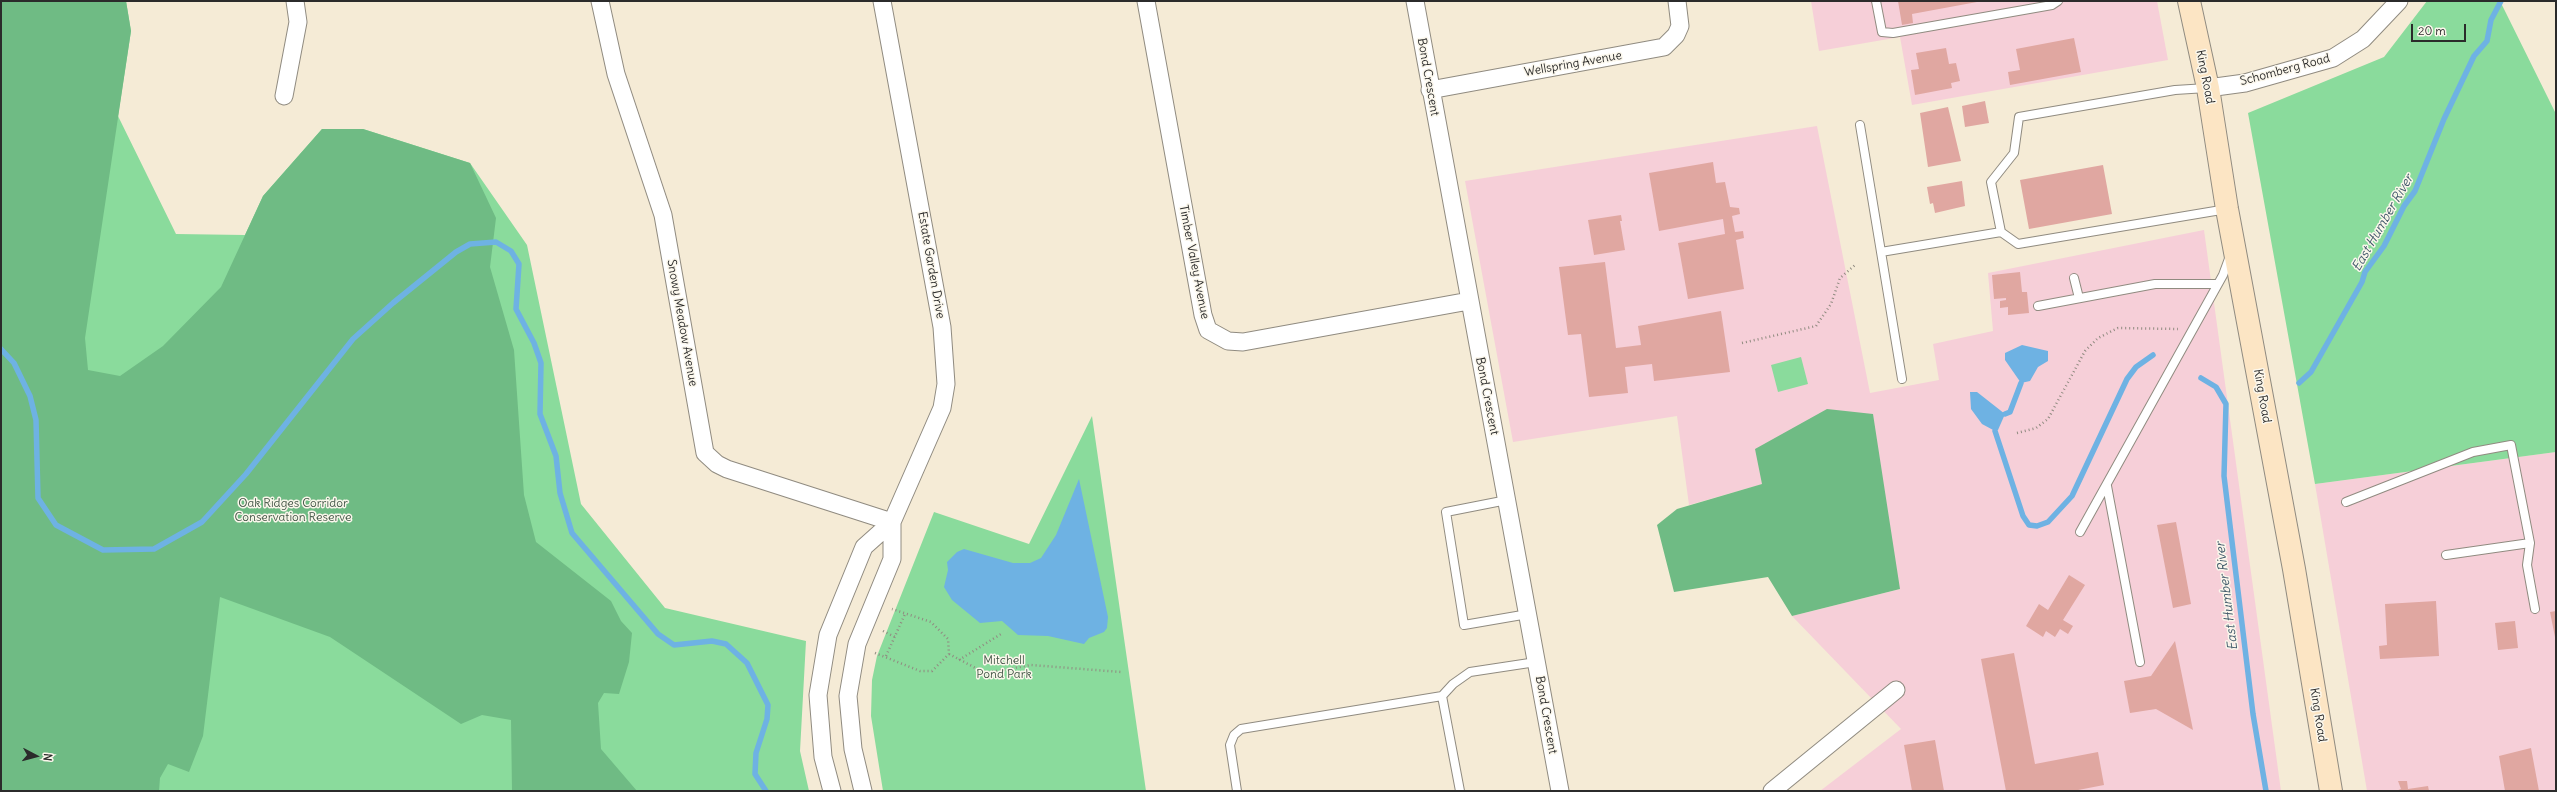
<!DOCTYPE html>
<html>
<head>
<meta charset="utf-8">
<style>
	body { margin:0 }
	#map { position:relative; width:2557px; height:792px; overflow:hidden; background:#f5ebd6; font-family:Delius,sans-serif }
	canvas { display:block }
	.frame { position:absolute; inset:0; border:2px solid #2b2b2b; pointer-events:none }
	.north { position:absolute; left:16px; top:736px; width:40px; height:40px; -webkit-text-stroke:3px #fbf7ec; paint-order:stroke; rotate:96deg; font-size:11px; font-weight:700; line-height:16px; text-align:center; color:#2b2b2b }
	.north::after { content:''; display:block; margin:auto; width:14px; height:18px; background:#2b2b2b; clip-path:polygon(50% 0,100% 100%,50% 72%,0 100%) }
	.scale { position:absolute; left:2411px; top:24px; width:55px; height:18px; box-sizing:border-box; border:2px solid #2b2b2b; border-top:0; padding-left:5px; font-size:12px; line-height:14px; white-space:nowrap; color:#2b2b2b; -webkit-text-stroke:3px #fbf7ec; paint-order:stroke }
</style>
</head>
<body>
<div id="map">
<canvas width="2557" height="792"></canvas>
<div class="frame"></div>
<div class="north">N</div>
<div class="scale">20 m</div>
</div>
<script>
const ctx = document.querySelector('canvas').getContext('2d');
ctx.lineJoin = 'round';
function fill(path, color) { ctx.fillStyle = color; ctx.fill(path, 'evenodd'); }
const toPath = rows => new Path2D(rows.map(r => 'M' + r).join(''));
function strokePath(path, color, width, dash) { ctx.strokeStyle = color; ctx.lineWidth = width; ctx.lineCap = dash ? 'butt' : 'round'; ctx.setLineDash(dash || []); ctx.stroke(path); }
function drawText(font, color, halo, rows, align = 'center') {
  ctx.font = font + ' Delius,sans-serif'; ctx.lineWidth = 3; ctx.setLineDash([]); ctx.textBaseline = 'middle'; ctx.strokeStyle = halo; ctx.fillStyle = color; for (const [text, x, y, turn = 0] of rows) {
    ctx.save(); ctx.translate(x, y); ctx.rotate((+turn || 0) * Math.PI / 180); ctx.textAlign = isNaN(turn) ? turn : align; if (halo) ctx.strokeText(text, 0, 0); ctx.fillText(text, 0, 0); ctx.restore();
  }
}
const built = toPath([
	[1811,1,2157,1,2168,60,1912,105,1900,37,1819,51],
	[1817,126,1870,393,1939,380,1933,344,1993,331,1988,273,2204,230,2281,791,1820,791,1901,729,1792,616,1900,589,1763,484,1689,505,1677,416,1513,442,1465,181],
	[2556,452,2556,791,2367,791,2315,484]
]);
const green = toPath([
	[1,1,126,1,131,31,118,116,176,234,245,235,263,196,322,129,363,129,470,163,527,245,581,504,665,608,806,641,800,751,809,791,1,791],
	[2427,1,2500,1,2556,114,2556,452,2315,484,2248,113,2384,57],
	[1801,357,1808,384,1778,392,1771,365],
	[1092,416,1146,791,883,791,871,716,872,680,877,656,934,512,1029,544]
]);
const forest = toPath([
	[1,1,126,1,131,31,85,338,88,370,120,376,163,346,221,287,263,196,322,129,363,129,470,163,496,218,490,267,514,350,524,495,536,542,611,601,621,621,632,633,629,662,619,694,604,693,598,703,601,749,637,791,512,791,511,720,482,715,461,724,330,637,220,597,203,736,189,772,168,764,160,778,159,791,1,791],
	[1827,409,1873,414,1900,589,1792,616,1768,577,1674,592,1657,525,1677,509,1762,484,1755,449]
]);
const water = toPath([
	[2022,345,2048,351,2048,361,2038,367,2030,381,2021,383,2005,360,2005,353],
	[1970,392,1977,392,2005,414,1998,430,1995,431,1982,424,1971,409],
	[1079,479,1108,617,1107,628,1104,632,1089,638,1084,644,1048,636,1018,635,1002,621,980,623,952,600,944,587,948,570,947,562,957,552,964,549,1013,563,1030,563,1041,558,1056,535]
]);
const stream = toPath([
	[1,349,14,363,30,396,36,420,38,498,56,525,103,550,154,549,202,522,246,474,353,339,393,303,456,252,470,244,496,242,511,251,519,264,516,309,534,343,541,363,540,414,556,456,560,493,572,533,658,634,674,645,712,641,726,644,747,663,768,705,767,719,756,753,755,774,766,791],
	[2201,378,2216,387,2226,404,2224,476,2253,714,2266,791],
	[2299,383,2311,372,2362,282,2365,272,2384,246,2404,206,2415,191,2444,119,2474,56,2487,41,2491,20,2501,1],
	[2005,414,2010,412,2021,383],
	[1995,431,2023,516,2029,525,2037,526,2048,522,2072,496,2127,379,2136,367,2153,355]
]);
const building = toPath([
	[1898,1,1977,1,1977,2,1912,14,1913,23,1902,25],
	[2074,38,2081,72,2010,85,2008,72,2020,70,2016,49],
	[1946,48,1949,64,1956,63,1960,81,1951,83,1952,88,1915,95,1911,70,1919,69,1916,53],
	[1985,101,1989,123,1965,127,1962,106],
	[1948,107,1961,161,1928,167,1920,113],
	[1713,162,1716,183,1725,182,1730,207,1739,208,1740,214,1732,216,1735,232,1743,231,1744,238,1736,240,1744,289,1688,299,1678,243,1725,234,1723,219,1659,231,1649,173],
	[2103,165,2112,214,2029,229,2020,180],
	[1962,181,1965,206,1935,213,1933,203,1930,204,1927,187],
	[1621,215,1622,221,1620,221,1625,250,1594,255,1588,220],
	[1605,262,1616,348,1641,345,1638,326,1721,311,1730,372,1654,381,1652,364,1625,367,1628,393,1589,397,1581,334,1568,335,1559,267],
	[2020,272,2022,292,2027,292,2029,313,2008,315,2008,307,2000,308,2000,301,2006,300,2006,298,1994,299,1992,275],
	[2176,522,2191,604,2173,608,2157,525],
	[2069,575,2085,585,2063,620,2073,626,2068,634,2060,629,2055,637,2046,631,2043,637,2026,626,2039,604,2048,610],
	[2436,601,2439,656,2380,659,2379,646,2387,645,2385,604],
	[2556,611,2556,637,2555,637,2550,612],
	[2515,621,2518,648,2498,650,2495,623],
	[2175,641,2193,730,2156,709,2130,713,2124,681,2151,676],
	[2014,653,2035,764,2098,752,2104,785,2073,791,2006,791,1981,659],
	[1935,740,1944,791,1912,791,1904,745],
	[2531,748,2539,791,2505,791,2499,756],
	[2398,781,2407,781,2408,789,2428,786,2429,791,2396,791,2401,789]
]);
const path = toPath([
	[1742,343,1816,326,1831,304,1840,278,1855,265],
	[2017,433,2036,428,2048,419,2085,351,2098,338,2118,328,2178,329],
	[883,631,895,637],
	[875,653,920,671,932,671,949,654,948,639,931,622,892,609],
	[949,654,985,673,1031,665,1121,672],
	[886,656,905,614],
	[959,660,1001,634]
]);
const lane = toPath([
	[1876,1,1882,32,1893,33,2052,5,2058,1],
	[1860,125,1902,379],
	[2001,232,1991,182,2014,153,2019,117,2175,90,2207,88],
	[1881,252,2001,232,2018,244,2227,209],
	[2074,278,2079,298],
	[2038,306,2155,284,2217,284],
	[2107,486,2140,662],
	[1507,500,1446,512,1464,625,1528,614],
	[2346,502,2473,452,2511,445,2530,543,2446,555],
	[2080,532,2223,275,2230,256],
	[2530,543,2527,565,2535,609],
	[1442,696,1460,791],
	[1237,791,1230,745,1234,735,1241,729,1442,696,1453,684,1470,672,1536,662]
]);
const street = toPath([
	[600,1,616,74,663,215,705,453,717,464,727,469,892,522],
	[1146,1,1203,315,1208,330,1228,341,1243,342,1469,301],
	[1415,1,1560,791],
	[2208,88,2245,83,2333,58,2363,39,2399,1],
	[1430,90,1664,47,1676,35,1680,26,1677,1],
	[284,96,298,22,295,1],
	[832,791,823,757,818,695,828,635,864,547,892,522,942,408,946,384,942,327,882,1],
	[863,791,853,749,848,696,857,644,892,559,892,522],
	[1772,791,1896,690]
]);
const secondary = toPath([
	[2189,1,2208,88,2227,209,2294,569,2331,791]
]);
const streetNames = [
	["Wellspring Avenue",1573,64,-10],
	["Schomberg Road",2285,70,-15],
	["Bond Crescent",1428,77,80],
	["King Road",2205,77,79],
	["Timber Valley Avenue",1194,262,79],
	["Estate Garden Drive",931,265,80],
	["Snowy Meadow Avenue",682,323,80],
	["Bond Crescent",1487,396,79],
	["King Road",2262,396,80],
	["Bond Crescent",1546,715,80],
	["King Road",2318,715,81]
];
const parkNames = [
	["Oak Ridges Corridor",293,504],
	["Conservation Reserve",293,518],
	["Mitchell",1004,661],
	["Pond Park",1004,675]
];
const waterNames = [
	["East Humber River",2383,223,-60],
	["East Humber River",2227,596,-97]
];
fill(built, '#f6cfd8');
fill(green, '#8adb9c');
fill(forest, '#6fbb84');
fill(water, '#6eb2e3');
strokePath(stream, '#6eb2e3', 5.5);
fill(building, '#e0a7a1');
strokePath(lane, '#908b80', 10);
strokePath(street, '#908b80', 19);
strokePath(secondary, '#908b80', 24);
strokePath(path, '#908b80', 2.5, [1, 3]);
strokePath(lane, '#fff', 8);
strokePath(street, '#fff', 17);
strokePath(secondary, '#fce5c4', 22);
drawText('12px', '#2b2b2b', '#fbf7ec', streetNames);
drawText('12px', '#435747', '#fbf7ec', parkNames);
drawText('italic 13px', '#425a6b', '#fbf7ec', waterNames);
</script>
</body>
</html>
